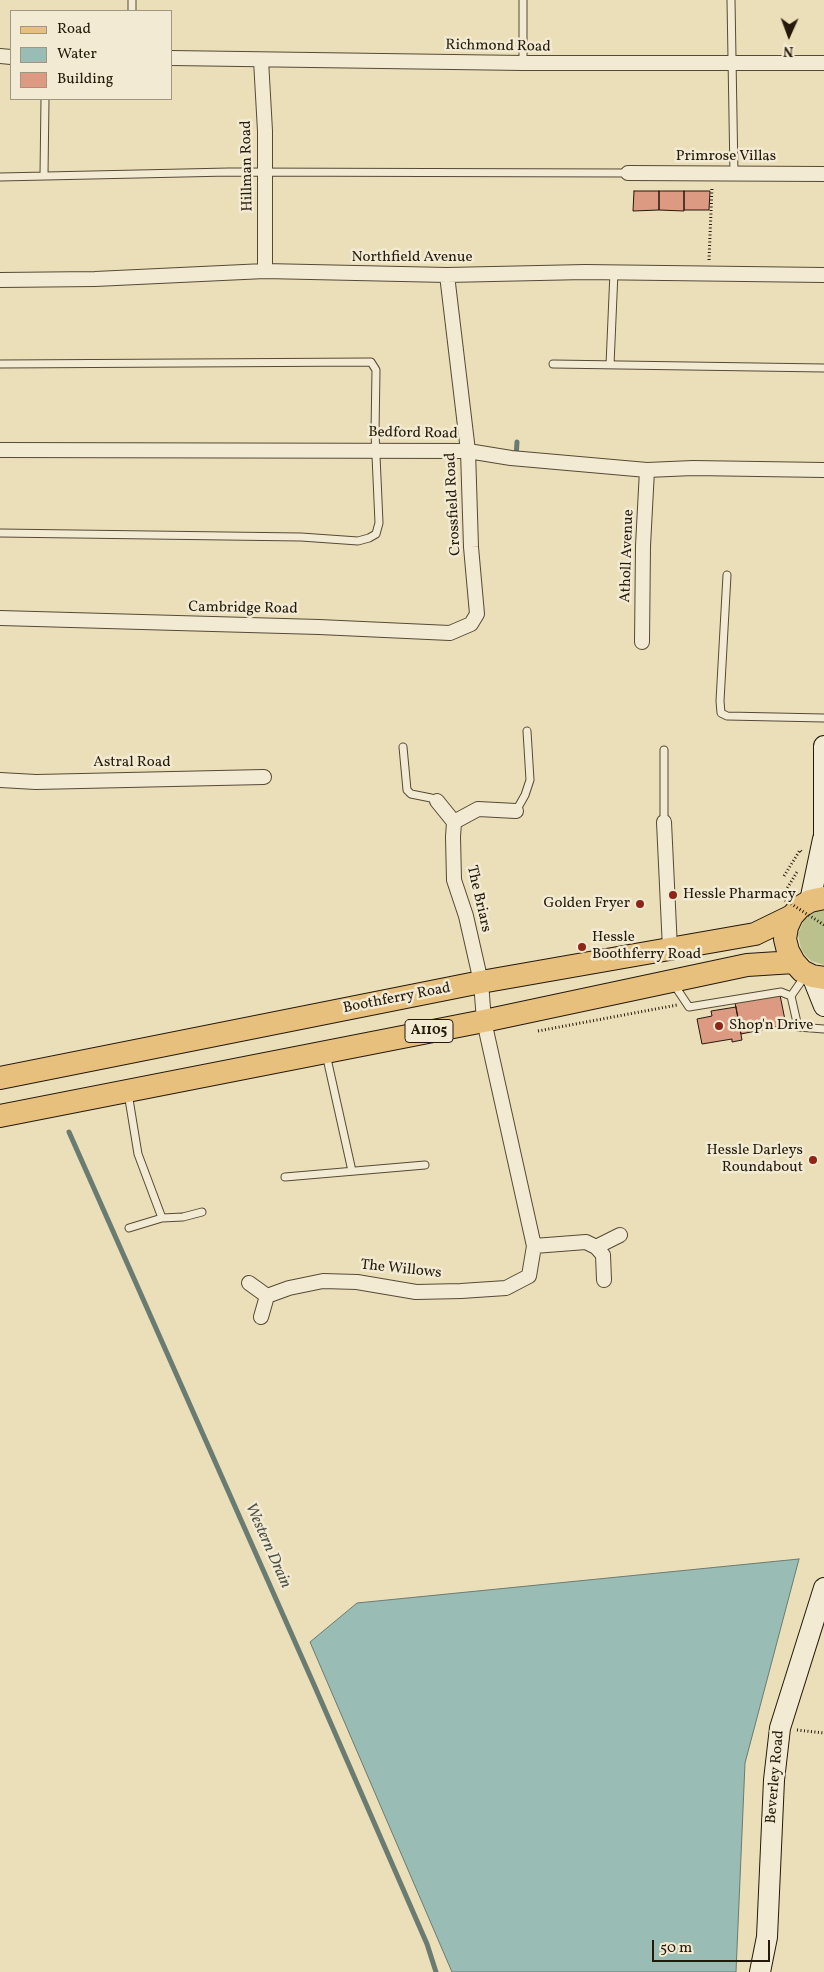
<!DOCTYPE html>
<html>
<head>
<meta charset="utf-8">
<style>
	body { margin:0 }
	#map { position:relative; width:824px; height:1972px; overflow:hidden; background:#ebdfb9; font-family:Vollkorn,serif }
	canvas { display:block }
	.legend { position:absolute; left:10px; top:10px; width:162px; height:90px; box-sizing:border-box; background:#f2ead2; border:1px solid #a09682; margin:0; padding:6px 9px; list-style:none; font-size:15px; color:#24190a }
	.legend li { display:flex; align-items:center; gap:10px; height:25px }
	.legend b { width:25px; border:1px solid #a09682 }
	.north { position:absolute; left:764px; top:10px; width:50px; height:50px; -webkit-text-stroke:4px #f2ead2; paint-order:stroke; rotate:182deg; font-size:14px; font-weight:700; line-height:20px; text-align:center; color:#24190a }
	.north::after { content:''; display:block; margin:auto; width:18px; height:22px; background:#24190a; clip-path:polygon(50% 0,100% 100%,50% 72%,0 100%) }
	.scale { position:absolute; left:652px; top:1940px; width:118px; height:22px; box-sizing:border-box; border:2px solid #24190a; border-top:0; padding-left:6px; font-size:15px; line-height:18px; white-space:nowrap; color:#24190a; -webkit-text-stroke:4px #f2ead2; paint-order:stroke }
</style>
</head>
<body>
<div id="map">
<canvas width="824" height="1972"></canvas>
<ul class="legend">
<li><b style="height:6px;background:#e6c07c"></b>Road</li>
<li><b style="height:14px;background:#99bcb5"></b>Water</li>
<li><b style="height:14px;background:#dc9a82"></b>Building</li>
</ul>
<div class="north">N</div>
<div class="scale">50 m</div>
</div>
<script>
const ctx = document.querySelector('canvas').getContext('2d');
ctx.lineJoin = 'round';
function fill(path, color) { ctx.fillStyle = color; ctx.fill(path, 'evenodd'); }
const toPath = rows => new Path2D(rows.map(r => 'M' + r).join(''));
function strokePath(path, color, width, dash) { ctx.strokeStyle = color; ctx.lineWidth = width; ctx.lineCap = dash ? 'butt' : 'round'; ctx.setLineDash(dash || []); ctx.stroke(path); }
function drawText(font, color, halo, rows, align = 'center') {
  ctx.font = font + ' Vollkorn,serif'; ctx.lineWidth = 5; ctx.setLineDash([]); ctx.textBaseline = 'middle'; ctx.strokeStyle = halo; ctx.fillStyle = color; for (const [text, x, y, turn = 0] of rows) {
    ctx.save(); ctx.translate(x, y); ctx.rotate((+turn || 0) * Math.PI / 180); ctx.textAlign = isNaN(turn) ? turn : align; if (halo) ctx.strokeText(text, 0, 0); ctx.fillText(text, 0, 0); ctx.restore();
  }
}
const green = toPath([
	[824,909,824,965,811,961,805,955,801,949,798,934,804,920,810,913]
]);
const water = toPath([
	[799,1559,745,1763,736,1972,452,1972,310,1642,357,1603,799,1559]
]);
const stream = toPath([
	[516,458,517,442],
	[69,1132,315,1687,427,1944,436,1972]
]);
const building = toPath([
	[634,191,659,191,659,210,633,211,634,191],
	[659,191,684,191,684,211,659,210,659,191],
	[684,191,710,191,709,210,684,210,684,191],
	[780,995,786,1025,741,1034,735,1003,780,995],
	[736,1007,742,1040,732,1042,732,1039,702,1044,697,1019,712,1016,711,1011,736,1007]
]);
const path = toPath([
	[709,260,712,187],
	[784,876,800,850,803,853],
	[782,897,797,872],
	[538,1031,677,1005],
	[797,1730,824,1733]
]);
const lane = toPath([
	[132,0,132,11],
	[731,0,734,174],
	[523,63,523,0],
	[44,175,45,99],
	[0,177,229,172,628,173],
	[0,364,371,362,376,370,375,433,379,523,376,534,369,538,358,541,301,537,0,533],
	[553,364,824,368],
	[610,365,614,272],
	[727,575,720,701,721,713,727,716,824,718],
	[403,747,407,790,411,794,431,798,437,801],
	[516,811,525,795,530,780,527,731],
	[664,822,664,750],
	[673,983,689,1007,781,992,791,996,805,976],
	[791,996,798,1027,824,1029],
	[326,1054,352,1171],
	[128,1093,138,1154,162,1218],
	[285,1177,425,1165],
	[129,1228,162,1218,183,1217,202,1212]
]);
const street = toPath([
	[0,56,11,57],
	[171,58,523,63,824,63],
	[261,60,265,131,265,271],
	[628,173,824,174],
	[0,280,95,279,265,271,447,275,585,272,824,275],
	[0,450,468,451,511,458,647,470,693,468,824,470],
	[0,618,319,627,450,633,471,624,477,614,471,547,468,451,447,275],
	[642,642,643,546,647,470],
	[0,780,36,782,264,777],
	[437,801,454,822],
	[664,822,670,949],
	[534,1246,586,1242,596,1247,603,1255,604,1280],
	[596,1247,620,1235],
	[249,1283,267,1296,261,1317],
	[267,1296,289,1288,323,1281,357,1282,416,1292,461,1291,506,1288,529,1276,534,1246,484,1021,481,982,466,916,454,880,453,837,454,822,478,809,516,811]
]);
const secondary = toPath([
	[824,746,824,844],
	[810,901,823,839],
	[812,976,824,1006],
	[760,1972,767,1937,774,1780,780,1728,824,1588]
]);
const primary = toPath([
	[824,898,810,901,800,907,792,916,787,927,785,939,788,951,794,962,802,971,812,976,824,978],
	[0,1078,481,982,755,934,792,916],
	[0,1116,484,1021,747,965,794,962]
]);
const pathBridge = toPath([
	[782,898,824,925]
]);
const markers = [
	[673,895,5,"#8f2418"],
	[640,904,5,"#8f2418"],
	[582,947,5,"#8f2418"],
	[719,1026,5,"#8f2418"],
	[813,1160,5,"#8f2418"]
];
const shields = [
	[429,1031,48]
];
const shieldNames = [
	["A1105",429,1031]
];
const streetNames = [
	["Richmond Road",498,47,1],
	["Primrose Villas",726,157],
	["Hillman Road",248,166,-91],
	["Northfield Avenue",412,258],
	["Bedford Road",413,434,1],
	["Crossfield Road",454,504,-93],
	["Atholl Avenue",628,556,-88],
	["Cambridge Road",243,609,1],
	["Astral Road",132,763],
	["The Briars",478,899,77],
	["Boothferry Road",397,999,-11],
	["The Willows",401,1270,6],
	["Beverley Road",776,1777,-85]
];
const poiNames = [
	["Hessle Pharmacy",683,895],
	["Golden Fryer",630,904,"right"],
	["Hessle",592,938],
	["Boothferry Road",592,955],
	["Shop'n Drive",729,1026],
	["Hessle Darleys",803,1151,"right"],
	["Roundabout",803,1168,"right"]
];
const waterNames = [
	["Western Drain",267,1546,66]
];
fill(green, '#bbc18c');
fill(water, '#99bcb5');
strokePath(water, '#6a7b71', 1);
strokePath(stream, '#6a7b71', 5);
fill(building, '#dc9a82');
strokePath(building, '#24190a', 1);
strokePath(lane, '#564a36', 9);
strokePath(street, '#564a36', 16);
strokePath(secondary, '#24190a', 22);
strokePath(primary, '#24190a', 24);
strokePath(path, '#24190a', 3, [1, 2.5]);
strokePath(lane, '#f2ead2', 7);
strokePath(street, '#f2ead2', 14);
strokePath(secondary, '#f2ead2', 20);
strokePath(primary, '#e6c07c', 22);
strokePath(pathBridge, '#24190a', 3, [1, 2.5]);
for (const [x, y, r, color] of markers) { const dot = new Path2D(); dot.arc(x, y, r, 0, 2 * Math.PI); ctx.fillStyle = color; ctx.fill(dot); strokePath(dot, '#f2ead2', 2); }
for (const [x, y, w] of shields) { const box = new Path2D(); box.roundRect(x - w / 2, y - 11.5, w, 23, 4); ctx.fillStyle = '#f2ead2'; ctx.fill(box); strokePath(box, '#24190a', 1); }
drawText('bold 14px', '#24190a', null, shieldNames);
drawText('15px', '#24190a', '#f2ead2', streetNames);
drawText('15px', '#24190a', '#f2ead2', poiNames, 'left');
drawText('italic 16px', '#4d5246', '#f2ead2', waterNames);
</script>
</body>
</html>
